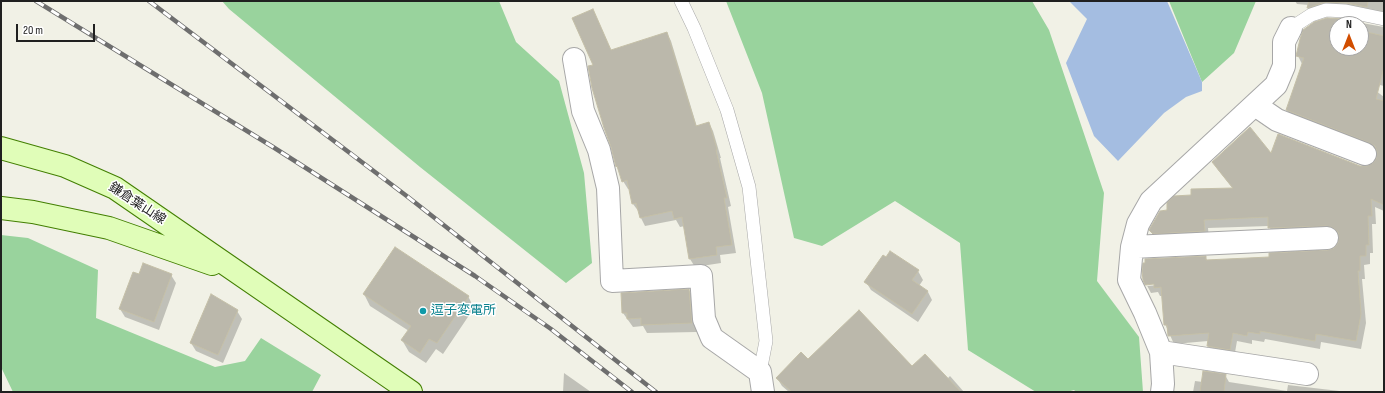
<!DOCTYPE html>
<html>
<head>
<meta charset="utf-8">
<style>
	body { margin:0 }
	#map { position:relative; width:1385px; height:393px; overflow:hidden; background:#f1f1e6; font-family:"Sofia Sans Condensed",sans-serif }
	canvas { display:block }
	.frame { position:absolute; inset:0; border:2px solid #202020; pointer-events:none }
	.north { position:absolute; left:1329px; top:16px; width:40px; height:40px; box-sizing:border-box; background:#fff; border:1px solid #a6a6a6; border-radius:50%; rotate:0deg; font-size:11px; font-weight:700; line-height:16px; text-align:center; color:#202020 }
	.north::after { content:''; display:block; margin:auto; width:14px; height:18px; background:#d14d00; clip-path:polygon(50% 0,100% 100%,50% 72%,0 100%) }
	.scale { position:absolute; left:16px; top:24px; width:79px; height:18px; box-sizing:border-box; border:2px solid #202020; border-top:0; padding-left:5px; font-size:12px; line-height:14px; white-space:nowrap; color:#202020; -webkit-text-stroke:3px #fff; paint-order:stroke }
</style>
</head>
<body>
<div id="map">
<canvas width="1385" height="393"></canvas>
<div class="frame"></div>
<div class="north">N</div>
<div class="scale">20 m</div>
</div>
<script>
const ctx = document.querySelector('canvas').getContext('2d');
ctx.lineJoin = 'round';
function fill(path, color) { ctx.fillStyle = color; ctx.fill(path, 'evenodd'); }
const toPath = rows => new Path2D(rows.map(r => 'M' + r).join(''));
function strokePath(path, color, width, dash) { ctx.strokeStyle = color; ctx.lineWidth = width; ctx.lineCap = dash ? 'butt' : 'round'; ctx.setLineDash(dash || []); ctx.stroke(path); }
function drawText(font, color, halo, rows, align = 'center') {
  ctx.font = font + ' "Sofia Sans Condensed","Noto Sans JP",sans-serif'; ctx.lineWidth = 3; ctx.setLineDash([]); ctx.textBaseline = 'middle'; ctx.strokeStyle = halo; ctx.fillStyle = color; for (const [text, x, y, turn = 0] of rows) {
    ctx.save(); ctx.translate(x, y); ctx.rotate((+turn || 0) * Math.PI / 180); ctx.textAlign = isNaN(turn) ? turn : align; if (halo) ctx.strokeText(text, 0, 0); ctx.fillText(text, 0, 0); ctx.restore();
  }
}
const forest = toPath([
	[222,1,499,1,516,42,559,81,584,173,592,263,566,283,420,167,229,9],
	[726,1,1032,1,1049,30,1104,193,1097,281,1139,337,1143,392,1076,392,1074,390,1067,392,1036,392,968,350,960,243,895,201,822,246,794,238,762,93],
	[1169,1,1256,1,1234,53,1202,82],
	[1,235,28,238,98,270,96,318,215,367,245,361,261,338,321,375,312,392,13,392,1,367]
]);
const water = toPath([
	[1069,1,1167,1,1202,82,1202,91,1186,97,1164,113,1118,161,1094,136,1066,63,1087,19]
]);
const shadow = toPath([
	[1295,1,1384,1,1384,18,1313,16,1308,8,1309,5,1297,4],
	[593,10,611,51,667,33,671,41,697,127,709,123,713,131,721,158,720,158,731,206,728,207,736,253,720,255,721,263,695,267,690,259,685,226,680,227,676,220,645,226,641,218,639,212,633,204,630,189,628,189,623,181,617,166,594,66],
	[1327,19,1345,20,1384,27,1384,86,1363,81,1384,97,1384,211,1375,207,1376,224,1372,224,1373,253,1370,253,1370,264,1364,265,1365,279,1362,279,1366,323,1361,349,1321,342,1320,349,1265,339,1264,342,1252,340,1252,344,1237,341,1234,358,1213,354,1208,346,1208,341,1174,344,1165,324,1162,296,1160,296,1158,292,1151,293,1144,280,1144,264,1146,264,1146,260,1205,257,1208,261,1270,258,1270,254,1328,251,1334,250,1339,245,1340,237,1338,235,1332,234,1274,236,1269,226,1208,228,1209,239,1158,242,1151,230,1160,212,1168,211,1168,203,1175,197,1192,196,1192,190,1233,189,1218,170,1213,162,1249,128,1272,155,1278,135,1360,167,1367,167,1374,164,1377,159,1378,153,1376,151,1292,118,1287,110,1302,64,1298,56,1300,39,1304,30,1315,23],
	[1337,24,1361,24,1361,48,1337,48],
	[1159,283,1159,285,1147,286,1147,284],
	[918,271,923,280,919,286,928,292,932,300,918,322,871,290,866,282],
	[139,275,171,275,176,283,159,330,125,317,120,309],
	[689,290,694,299,697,332,647,333,643,326,633,327,623,313],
	[364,294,468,296,474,308,443,354,436,349,426,363,409,352,402,340,409,331,370,306],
	[237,311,242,319,223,363,196,351,191,343],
	[808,360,912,368,947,379,950,376,964,392,789,392,782,386,777,378],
	[564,373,591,392,563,392],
	[1225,375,1229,382,1287,391,1288,385,1348,392,1193,392,1195,381,1203,382]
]);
const building = toPath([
	[1309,1,1368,1,1367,7,1347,3,1326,2,1307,8,1309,1],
	[593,9,611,50,667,32,696,126,709,122,717,149,716,150,727,198,724,198,732,245,716,247,717,255,689,259,682,217,674,219,672,211,640,218,636,203,632,204,627,180,622,182,617,166,616,167,611,147,604,128,592,88,588,66,593,65,572,18,593,9],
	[1327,18,1345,19,1364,23,1362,31,1384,36,1384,67,1376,99,1384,101,1384,205,1371,199,1372,216,1368,216,1369,245,1366,245,1366,256,1360,256,1360,271,1358,271,1361,314,1356,341,1316,334,1315,341,1260,331,1260,334,1248,332,1247,336,1233,333,1230,350,1207,346,1209,333,1168,336,1167,325,1164,325,1161,287,1154,288,1154,284,1145,285,1143,280,1142,271,1143,263,1145,263,1145,259,1206,256,1206,260,1269,257,1269,253,1328,250,1334,248,1338,243,1339,237,1338,232,1332,227,1326,226,1268,228,1268,217,1204,220,1205,231,1153,234,1149,230,1160,211,1167,210,1167,203,1174,196,1191,195,1191,189,1233,188,1212,162,1250,127,1271,153,1278,134,1360,166,1367,166,1373,163,1376,159,1377,152,1375,146,1370,143,1286,110,1304,58,1296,56,1300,39,1303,30,1314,22,1327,18],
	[1337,24,1361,24,1361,48,1337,48,1337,24],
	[395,247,469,296,437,343,429,339,420,353,401,340,411,326,363,294,395,247],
	[890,251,919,270,912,280,928,291,912,314,864,282,883,255,886,257,890,251],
	[143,263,172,274,154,322,119,309,133,272,139,274,143,263],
	[689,289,692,323,641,325,641,318,627,319,627,313,622,313,621,293,689,289],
	[211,294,238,310,218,355,190,343,211,294],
	[859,310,912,366,925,354,961,392,792,392,776,378,801,352,808,359,859,310],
	[1203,371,1226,374,1224,392,1200,392,1203,371]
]);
const lane = toPath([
	[681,1,694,28,727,110,749,187,766,341,760,372],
	[1291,28,1311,15,1326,10,1346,11,1384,19]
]);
const street = toPath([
	[574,59,583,111,599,150,608,188,612,281,701,276,704,319,712,338,760,372,763,392],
	[1255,105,1277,120,1365,154],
	[1132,247,1327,238],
	[1161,352,1307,374],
	[1162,392,1163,384,1161,352,1145,313,1129,280,1132,247,1138,224,1151,201,1276,85,1284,66,1284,42,1291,28]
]);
const secondary = toPath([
	[1,148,65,166,115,188,411,392],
	[1,208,33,212,109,228,212,264]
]);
const rail = toPath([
	[36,1,273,147,475,276,551,329,632,392],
	[149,1,408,197,656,392]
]);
const markers = [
	[423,311,4,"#0f9aa8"]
];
const streetNames = [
	["鎌倉葉山線",137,204,33]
];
const cultureNames = [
	["逗子変電所",431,311]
];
fill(forest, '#99d39d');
fill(water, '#a4bde1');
fill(shadow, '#0003');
fill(building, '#bbb8ab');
strokePath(building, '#c4bfa7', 1);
strokePath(lane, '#a7a7a7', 14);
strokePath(street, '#a7a7a7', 24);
strokePath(secondary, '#427f00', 24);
strokePath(lane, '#fff', 13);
strokePath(street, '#fff', 22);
strokePath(secondary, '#e0fdb8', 22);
strokePath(rail, '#6e6e6e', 4.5);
strokePath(rail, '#fff', 3, [9]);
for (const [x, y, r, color] of markers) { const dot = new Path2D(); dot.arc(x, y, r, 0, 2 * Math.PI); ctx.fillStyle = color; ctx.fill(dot); strokePath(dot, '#fff', 1.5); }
drawText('13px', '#202020', '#fff', streetNames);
drawText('13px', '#0d838f', '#fff', cultureNames, 'left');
</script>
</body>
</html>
